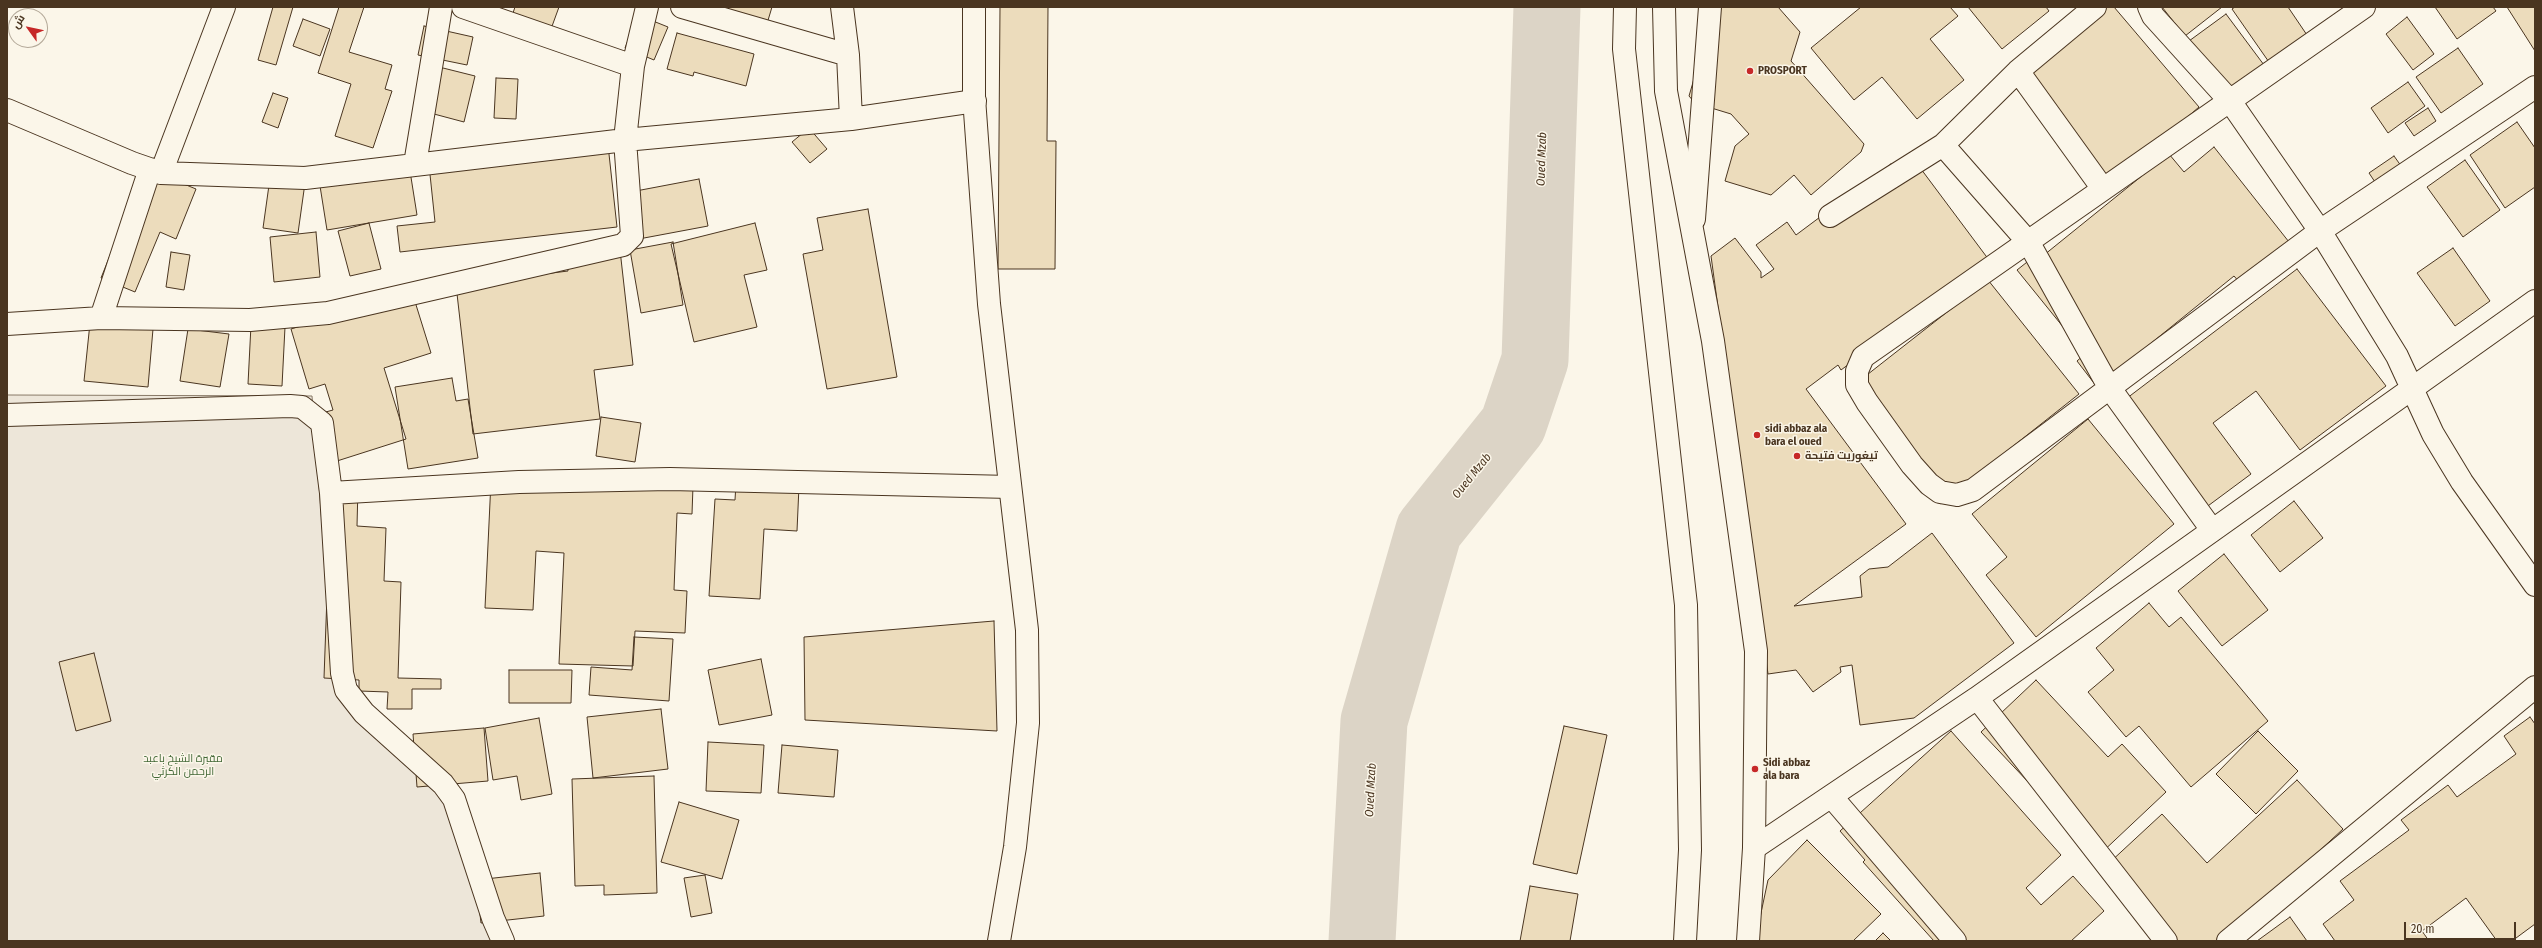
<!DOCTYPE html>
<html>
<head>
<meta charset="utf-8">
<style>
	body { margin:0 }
	#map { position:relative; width:2542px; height:948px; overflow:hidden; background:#fbf6e9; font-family:"Fira Sans Condensed",Cairo,sans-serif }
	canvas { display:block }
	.frame { position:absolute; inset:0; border:8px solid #4a3520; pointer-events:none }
	.north { position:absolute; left:8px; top:8px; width:40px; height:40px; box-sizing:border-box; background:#fbf6e9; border:1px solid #b4a999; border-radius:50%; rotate:303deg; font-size:11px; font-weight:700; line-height:16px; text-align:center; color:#4a3520 }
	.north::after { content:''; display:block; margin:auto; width:14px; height:18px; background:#c62828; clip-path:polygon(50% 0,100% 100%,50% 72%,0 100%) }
	.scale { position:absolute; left:2404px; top:922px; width:112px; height:18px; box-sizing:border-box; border:2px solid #4a3520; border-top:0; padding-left:5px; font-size:12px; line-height:14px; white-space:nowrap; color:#4a3520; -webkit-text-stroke:3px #fbf6e9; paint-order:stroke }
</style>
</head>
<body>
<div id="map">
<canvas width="2542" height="948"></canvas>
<div class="frame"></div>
<div class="north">ش</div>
<div class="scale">20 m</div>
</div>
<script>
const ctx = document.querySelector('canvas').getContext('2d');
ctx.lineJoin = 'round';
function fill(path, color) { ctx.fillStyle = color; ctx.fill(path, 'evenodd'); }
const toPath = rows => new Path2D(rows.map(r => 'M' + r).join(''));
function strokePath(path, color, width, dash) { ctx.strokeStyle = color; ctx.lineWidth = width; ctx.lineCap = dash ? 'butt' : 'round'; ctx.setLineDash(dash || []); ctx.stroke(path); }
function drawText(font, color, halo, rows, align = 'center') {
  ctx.font = font + ' "Fira Sans Condensed",Cairo,sans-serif'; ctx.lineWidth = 3; ctx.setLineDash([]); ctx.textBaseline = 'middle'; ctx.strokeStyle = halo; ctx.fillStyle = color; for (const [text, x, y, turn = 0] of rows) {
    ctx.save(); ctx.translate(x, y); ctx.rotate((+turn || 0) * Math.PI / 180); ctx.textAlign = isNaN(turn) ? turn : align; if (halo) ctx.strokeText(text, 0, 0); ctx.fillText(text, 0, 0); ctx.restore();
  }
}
const green = toPath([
	[7,395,312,396,334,677,445,793,492,941,7,941,7,395]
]);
const river = toPath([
	[1362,941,1374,721,1429,530,1513,425,1535,360,1547,7]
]);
const building = toPath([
	[273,7,293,7,276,65,258,60,273,7],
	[339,7,364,7,349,52,392,65,385,89,392,91,373,148,335,136,351,84,318,73,339,7],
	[515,7,559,7,551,29,512,16,515,7],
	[702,7,772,7,766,27,702,7],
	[1000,7,1048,7,1047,141,1056,141,1055,269,998,269,1000,7],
	[1715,7,1778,7,1800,32,1791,61,1864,144,1861,152,1811,195,1794,175,1771,195,1725,181,1735,146,1749,134,1731,114,1695,103,1689,96,1715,7],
	[1861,7,1950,7,1958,16,1930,39,1964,80,1917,119,1882,77,1854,100,1811,48,1861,7],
	[1968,7,2046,7,2049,11,2002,49,1968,7],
	[2099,7,2114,7,2199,107,2103,190,2011,82,2099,7],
	[2162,7,2222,7,2185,36,2162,7],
	[2235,7,2288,7,2309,38,2271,65,2232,9,2235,7],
	[2435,7,2493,7,2496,11,2457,39,2435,7],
	[2507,7,2535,7,2535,51,2507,7],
	[2226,14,2264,65,2227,92,2189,41,2226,14],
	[638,15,668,27,654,60,625,48,638,15],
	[2407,17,2434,54,2413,70,2386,34,2407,17],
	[303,19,330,29,320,56,293,46,303,19],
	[424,26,473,37,467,65,418,55,424,26],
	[677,33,754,54,746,86,694,72,693,76,667,69,677,33],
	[2458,48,2483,84,2441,113,2416,77,2458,48],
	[431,65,475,76,464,122,419,110,431,65],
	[496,78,518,79,516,119,494,118,496,78],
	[2408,82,2425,106,2388,133,2371,108,2408,82],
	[273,93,288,98,278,128,262,122,273,93],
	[2428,108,2436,121,2414,136,2405,123,2428,108],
	[2517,122,2535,148,2535,187,2505,208,2470,155,2517,122],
	[809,128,827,149,810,163,792,142,809,128],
	[608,145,617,227,400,252,397,226,435,222,429,165,608,145],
	[2214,147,2289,242,2240,283,2234,276,2097,387,2077,361,2085,354,2017,270,2041,251,2044,255,2169,154,2184,172,2214,147],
	[2394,156,2404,170,2379,188,2369,173,2394,156],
	[2465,160,2500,210,2463,237,2427,187,2465,160],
	[1891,164,1903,181,1921,169,1989,260,1841,370,1838,365,1806,389,1906,524,1794,606,1862,597,1860,576,1869,569,1888,567,1932,533,2014,643,1914,718,1860,725,1852,665,1840,667,1841,672,1813,692,1796,670,1768,674,1711,256,1735,238,1761,272,1761,278,1774,269,1756,245,1787,222,1796,235,1891,164],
	[145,168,196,189,176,239,160,232,135,292,101,278,145,168],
	[410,171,417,215,327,230,320,186,410,171],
	[270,178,305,183,298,233,263,228,270,178],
	[699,179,708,226,628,241,620,194,699,179],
	[868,209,897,377,827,389,803,254,823,250,817,218,868,209],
	[369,223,381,269,350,276,338,231,369,223],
	[755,223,767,270,744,275,757,327,694,342,671,244,755,223],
	[316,232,320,277,274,282,270,237,316,232],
	[673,242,683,305,641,313,630,250,673,242],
	[2453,248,2490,301,2455,326,2417,273,2453,248],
	[620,250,633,365,594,370,600,419,473,434,456,285,568,271,566,257,620,250],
	[171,252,190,255,184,290,166,287,171,252],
	[2297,269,2386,386,2300,450,2256,391,2213,423,2251,474,2193,517,2114,408,2297,269],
	[1988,280,2079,394,1940,504,1849,389,1988,280],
	[412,292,431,353,384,368,406,439,337,461,322,413,333,410,325,384,309,389,291,329,412,292],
	[90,323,153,329,148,387,84,381,90,323],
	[251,325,285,327,282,386,248,384,251,325],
	[188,329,229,334,220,387,180,381,188,329],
	[452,378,456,401,468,399,478,458,408,469,395,387,452,378],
	[601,417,641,423,635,462,596,456,601,417],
	[2088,419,2174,524,2036,637,1986,575,2007,557,1972,514,2088,419],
	[491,481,693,486,692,514,677,513,674,590,687,591,685,633,635,631,633,666,559,664,564,553,536,551,533,610,485,608,491,481],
	[736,483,799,486,797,531,764,529,760,599,709,596,715,499,735,500,736,483],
	[331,486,358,487,357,526,386,528,384,581,401,582,398,678,441,679,441,689,412,689,412,709,387,709,388,692,359,691,359,680,324,678,331,486],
	[2294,501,2323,538,2280,572,2251,535,2294,501],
	[2224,554,2268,610,2222,646,2178,591,2224,554],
	[2149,603,2169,627,2181,617,2268,721,2191,787,2139,726,2126,737,2088,692,2114,670,2096,648,2149,603],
	[994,621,997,731,805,720,804,637,994,621],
	[634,637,673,639,669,701,589,695,591,667,632,670,634,637],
	[94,653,111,721,76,731,59,662,94,653],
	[761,659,772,715,719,725,708,670,761,659],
	[509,670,572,670,571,703,509,703,509,670],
	[2036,680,2108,757,2122,744,2166,792,2098,856,1981,732,2036,680],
	[661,709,668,769,593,778,587,717,661,709],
	[2530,717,2535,724,2535,924,2512,941,2497,941,2466,898,2422,931,2429,941,2335,941,2323,924,2354,900,2340,881,2409,830,2401,820,2448,785,2457,797,2516,754,2504,736,2530,717],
	[539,718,552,794,521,800,517,776,493,780,485,728,539,718],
	[1564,726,1607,735,1577,874,1533,864,1564,726],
	[484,728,488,781,417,787,413,734,484,728],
	[1951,731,2061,855,2026,888,2041,905,2073,876,2104,911,2071,941,1934,941,1863,862,1865,860,1840,831,1951,731],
	[2258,731,2298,771,2256,814,2216,774,2258,731],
	[708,742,764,745,761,793,706,791,708,742],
	[782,745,838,750,834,797,778,793,782,745],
	[654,776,657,893,604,895,604,885,575,886,572,779,654,776],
	[2297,780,2343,829,2222,941,2159,941,2108,864,2162,814,2207,863,2297,780],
	[679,802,739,820,722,879,661,862,679,802],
	[1807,840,1881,914,1853,941,1755,941,1768,880,1807,840],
	[540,873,544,916,481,923,476,880,540,873],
	[705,875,712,913,691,917,684,878,705,875],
	[1530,886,1578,894,1570,941,1520,941,1530,886],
	[2290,917,2307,941,2257,941,2290,917],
	[1883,933,1891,941,1875,941,1883,933]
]);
const minor = toPath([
	[463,7,633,66],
	[682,7,848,55,851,119],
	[842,7,848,55],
	[2149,7,2153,16,2230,101,2320,231,2397,356,2433,434,2462,482,2535,585],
	[2364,7,1863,357,1857,371,1857,385,1867,402,1912,465,1929,484,1940,492,1957,495,1973,490,2320,231,2535,87],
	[2018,71,2103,189],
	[7,110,132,163,161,173,305,178,625,140,851,119,975,101],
	[1943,145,2029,243,2109,387,2212,530],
	[415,164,441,7],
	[161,173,224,7],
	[1830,216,1943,145,2018,71,2095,7],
	[1694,219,1710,7],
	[101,318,150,169],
	[7,324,101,318,250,320,328,313,623,245,632,236,625,140,633,66,647,7],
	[7,415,290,406,302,407,322,423,331,493,519,482,670,479,1010,487],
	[331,493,342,673,346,690,364,713,443,784,454,799,493,918,503,941],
	[1977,698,2166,941],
	[1831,796,1955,941],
	[1754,848,1977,698,2535,301],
	[2228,941,2535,687]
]);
const major = toPath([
	[974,7,974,98,989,304,1027,630,1028,723,1015,847,999,941],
	[1625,7,1624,49,1686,605,1690,850,1685,941],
	[1664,7,1666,91,1713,341,1756,651,1754,848,1748,941]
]);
const markers = [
	[1750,71,4,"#c62828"],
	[1757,435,4,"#c62828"],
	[1797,456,4,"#c62828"],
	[1755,769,4,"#c62828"]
];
const poiNames = [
	["PROSPORT",1758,71],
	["sidi abbaz ala",1765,429],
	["bara el oued",1765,442],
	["تيغوريت فتيحة",1805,456],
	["Sidi abbaz",1763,763],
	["ala bara",1763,776]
];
const parkNames = [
	["مقبرة الشيخ باعبد",183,759],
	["الرحمن الكرثي",183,772]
];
const waterNames = [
	["Oued Mzab",1542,159,-88],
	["Oued Mzab",1472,476,-51],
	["Oued Mzab",1371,790,-87]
];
fill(green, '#ede6d9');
strokePath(green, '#887966', 1);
strokePath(river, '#dcd4c6', 67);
fill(building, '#ecdcbc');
strokePath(building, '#4a3520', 1);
strokePath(minor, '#4a3520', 24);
strokePath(major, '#4a3520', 24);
strokePath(minor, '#fbf6e9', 22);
strokePath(major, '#fbf6e9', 22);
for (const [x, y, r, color] of markers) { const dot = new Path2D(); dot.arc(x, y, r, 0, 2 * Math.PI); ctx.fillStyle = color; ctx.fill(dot); strokePath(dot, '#fbf6e9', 1.5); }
drawText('bold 11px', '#4a3520', '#fbf6e9', poiNames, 'left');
drawText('11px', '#436837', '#fbf6e9', parkNames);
drawText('italic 12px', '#4a3520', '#fbf6e9', waterNames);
</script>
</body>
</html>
